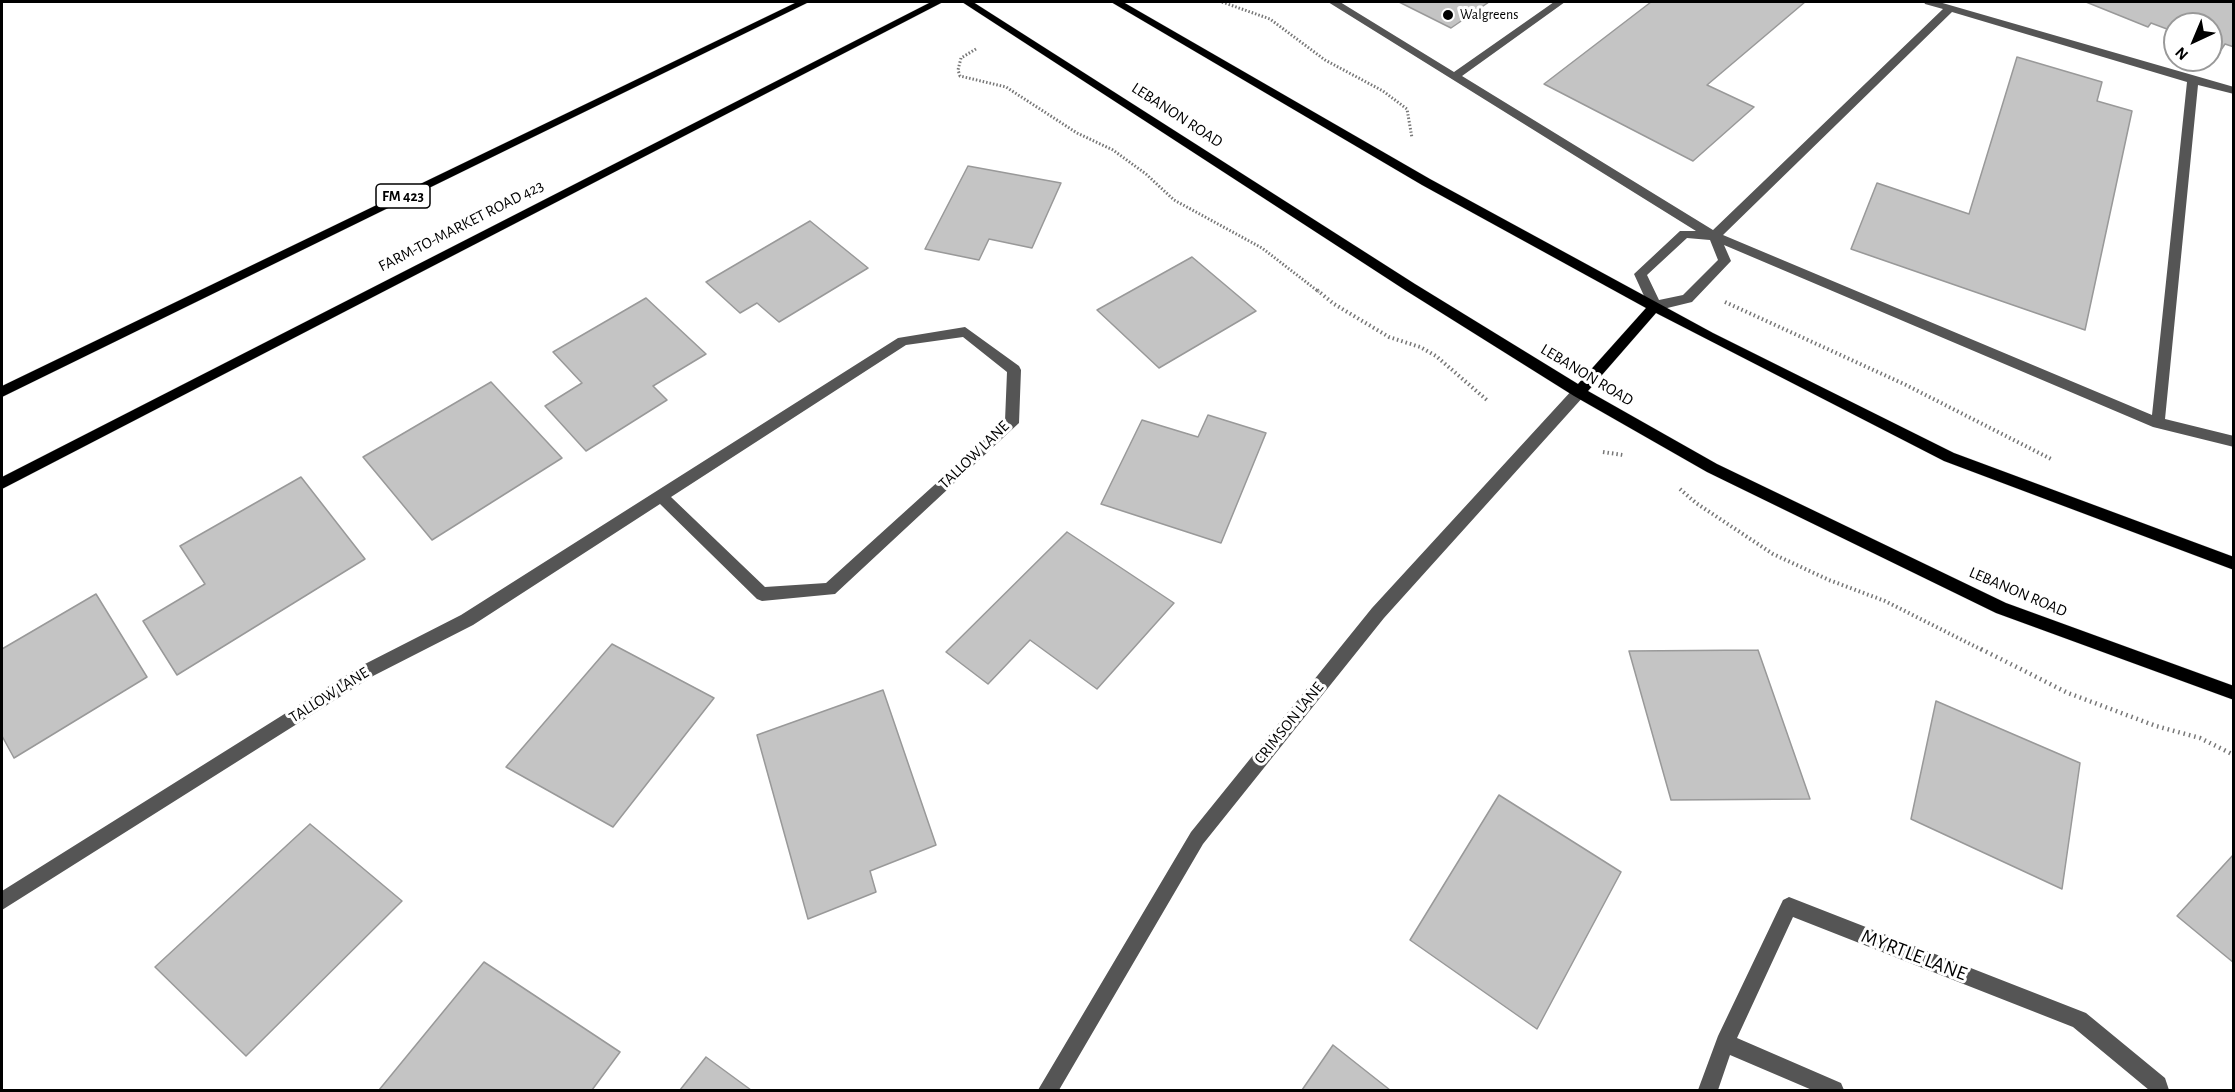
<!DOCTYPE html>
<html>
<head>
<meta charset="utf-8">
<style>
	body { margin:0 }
	#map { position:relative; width:2235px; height:1092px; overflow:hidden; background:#fff; font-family:"Alegreya Sans",sans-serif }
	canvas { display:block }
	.frame { position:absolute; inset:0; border:3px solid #000; pointer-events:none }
	.north { position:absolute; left:2163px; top:12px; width:60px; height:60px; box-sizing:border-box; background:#fff; border:2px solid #999; border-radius:50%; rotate:224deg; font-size:16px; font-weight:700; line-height:24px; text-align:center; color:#000 }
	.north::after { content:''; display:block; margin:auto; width:21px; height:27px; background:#000; clip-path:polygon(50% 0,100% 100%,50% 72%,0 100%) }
</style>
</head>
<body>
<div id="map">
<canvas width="2235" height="1092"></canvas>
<div class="frame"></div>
<div class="north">N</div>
</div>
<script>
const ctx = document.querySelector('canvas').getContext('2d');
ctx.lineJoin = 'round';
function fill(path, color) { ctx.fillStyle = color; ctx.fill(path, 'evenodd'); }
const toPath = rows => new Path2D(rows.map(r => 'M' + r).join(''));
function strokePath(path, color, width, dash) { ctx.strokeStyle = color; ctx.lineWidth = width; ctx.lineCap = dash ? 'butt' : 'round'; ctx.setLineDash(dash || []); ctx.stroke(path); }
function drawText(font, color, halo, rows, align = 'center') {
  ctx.font = font + ' "Alegreya Sans",sans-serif'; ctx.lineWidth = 6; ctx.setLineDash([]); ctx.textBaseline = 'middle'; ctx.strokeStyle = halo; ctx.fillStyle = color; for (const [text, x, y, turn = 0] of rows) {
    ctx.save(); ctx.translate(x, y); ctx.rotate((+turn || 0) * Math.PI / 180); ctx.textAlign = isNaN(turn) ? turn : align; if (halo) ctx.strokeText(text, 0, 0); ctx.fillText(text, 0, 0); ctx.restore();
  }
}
const building = toPath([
	[1399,2,1489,2,1451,28,1399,2],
	[1651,2,1805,2,1707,85,1754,107,1693,161,1544,84,1651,2],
	[2086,2,2234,2,2234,47,2225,44,2221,50,2211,47,2211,24,2175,24,2175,32,2151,23,2148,27,2086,2],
	[2017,57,2102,82,2097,101,2132,111,2085,330,1851,249,1877,183,1969,214,2017,57],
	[968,166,1061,183,1032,248,989,239,979,260,925,249,968,166],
	[810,221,868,268,779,322,757,303,740,313,706,282,810,221],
	[1192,257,1256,311,1159,368,1097,310,1192,257],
	[646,298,706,354,653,386,667,400,586,451,545,406,582,383,553,352,646,298],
	[491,382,562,458,432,540,363,457,491,382],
	[1208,415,1266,433,1221,543,1101,504,1142,420,1198,437,1208,415],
	[301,477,365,559,177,675,143,621,205,584,180,546,301,477],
	[1067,532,1174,603,1097,689,1030,640,988,684,946,652,1067,532],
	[96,594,147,677,14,758,2,736,2,649,96,594],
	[612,644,714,698,613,827,506,767,612,644],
	[1758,650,1810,799,1671,800,1629,651,1758,650],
	[883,690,936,845,870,871,876,892,808,919,757,735,883,690],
	[1936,701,2080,763,2062,889,1911,819,1936,701],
	[1499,795,1621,872,1537,1029,1410,940,1499,795],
	[310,824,402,901,246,1056,155,967,310,824],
	[2234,854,2234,963,2177,916,2234,854],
	[484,962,620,1052,592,1090,379,1090,484,962],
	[1333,1045,1390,1090,1302,1090,1333,1045],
	[706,1057,751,1090,680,1090,706,1057]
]);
const pathFar2 = toPath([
	[1222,2,1270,19,1325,60,1383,91,1407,109,1412,138],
	[976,49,961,58,958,70,960,76,1006,87,1077,133,1113,150,1146,174,1174,200,1262,248,1319,292]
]);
const pathFar1 = toPath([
	[1317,290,1334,304,1389,337,1420,347,1436,356,1488,401],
	[1725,302,1906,385,2051,459],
	[1603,452,1623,455],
	[1680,489,1696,503,1773,554,1829,580,1885,601,1984,651]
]);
const path = toPath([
	[1981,649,2068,693,2156,726,2200,738,2234,755]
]);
const minor = toPath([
	[1328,2,1340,2,1454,72,1554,2,1565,2,1462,76,1713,230,1943,9,1925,4,1924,2,1939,2,2234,87,2234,94,2198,85,2165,419,2234,436,2234,447,2153,427,1724,245,1731,261,1692,302,1655,311,1650,309,1634,274,1680,231,1696,231,1328,2],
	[1952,12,2187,82,2152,415,1723,235,1952,12],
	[1687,238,1710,240,1718,260,1683,295,1659,300,1647,275,1687,238],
	[965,327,1019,366,1021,370,1019,423,835,594,762,601,757,599,660,504,473,625,373,676,2,910,2,891,361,666,461,615,898,338,965,327],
	[963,337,1007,372,1005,421,826,583,765,587,671,497,906,345,963,337],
	[1579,387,1586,392,1584,396,1384,618,1203,844,1059,1090,1038,1090,1191,832,1372,608,1574,388,1579,387],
	[1789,897,2086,1013,2165,1078,2169,1090,2149,1090,2073,1027,1793,917,1737,1038,1841,1083,1844,1090,1812,1090,1730,1055,1718,1090,1698,1090,1718,1036,1783,900,1789,897]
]);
const major = toPath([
	[797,2,809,2,2,397,2,386,797,2],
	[931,2,943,2,2,489,2,477,931,2],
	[962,2,973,2,1415,284,1578,384,1646,308,1422,185,1111,2,1123,2,1430,179,1713,333,1954,453,2234,557,2234,570,1944,461,1656,313,1588,391,1717,464,2006,603,2234,686,2234,700,1996,613,1707,472,1574,396,1405,290,962,2]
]);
const markers = [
	[1448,15,6,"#000"]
];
const farPoinames = [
	["Walgreens",1460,15]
];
const shields = [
	[403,196,54]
];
const shieldNames = [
	["FM 423",403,196]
];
const streetNames = [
	["LEBANON ROAD",1177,115,33],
	["FARM-TO-MARKET ROAD 423",461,226,-27],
	["LEBANON ROAD",1587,375,31],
	["TALLOW LANE",974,455,-44],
	["LEBANON ROAD",2018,592,23],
	["TALLOW LANE",329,695,-32],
	["CRIMSON LANE",1289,723,-51]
];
const nearStreetnames = [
	["MYRTLE LANE",1914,955,21]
];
fill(building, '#c4c4c4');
strokePath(building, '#999', 1.5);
strokePath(major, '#dbdbdb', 1);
strokePath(pathFar2, '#777', 3, [1.5, 2]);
strokePath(pathFar1, '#777', 4, [1.5, 3]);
strokePath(path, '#777', 4.5, [1.5, 4]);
fill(minor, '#555');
fill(major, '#000');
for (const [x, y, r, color] of markers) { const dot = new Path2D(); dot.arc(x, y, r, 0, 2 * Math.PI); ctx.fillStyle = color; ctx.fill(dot); strokePath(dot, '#fff', 2); }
drawText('14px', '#000', '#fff', farPoinames, 'left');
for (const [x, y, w] of shields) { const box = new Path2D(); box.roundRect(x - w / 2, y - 12, w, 24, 4.5); ctx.fillStyle = '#fff'; ctx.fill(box); strokePath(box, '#000', 1.5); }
drawText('bold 15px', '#000', null, shieldNames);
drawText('16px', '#000', '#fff', streetNames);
drawText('20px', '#000', '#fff', nearStreetnames);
</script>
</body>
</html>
